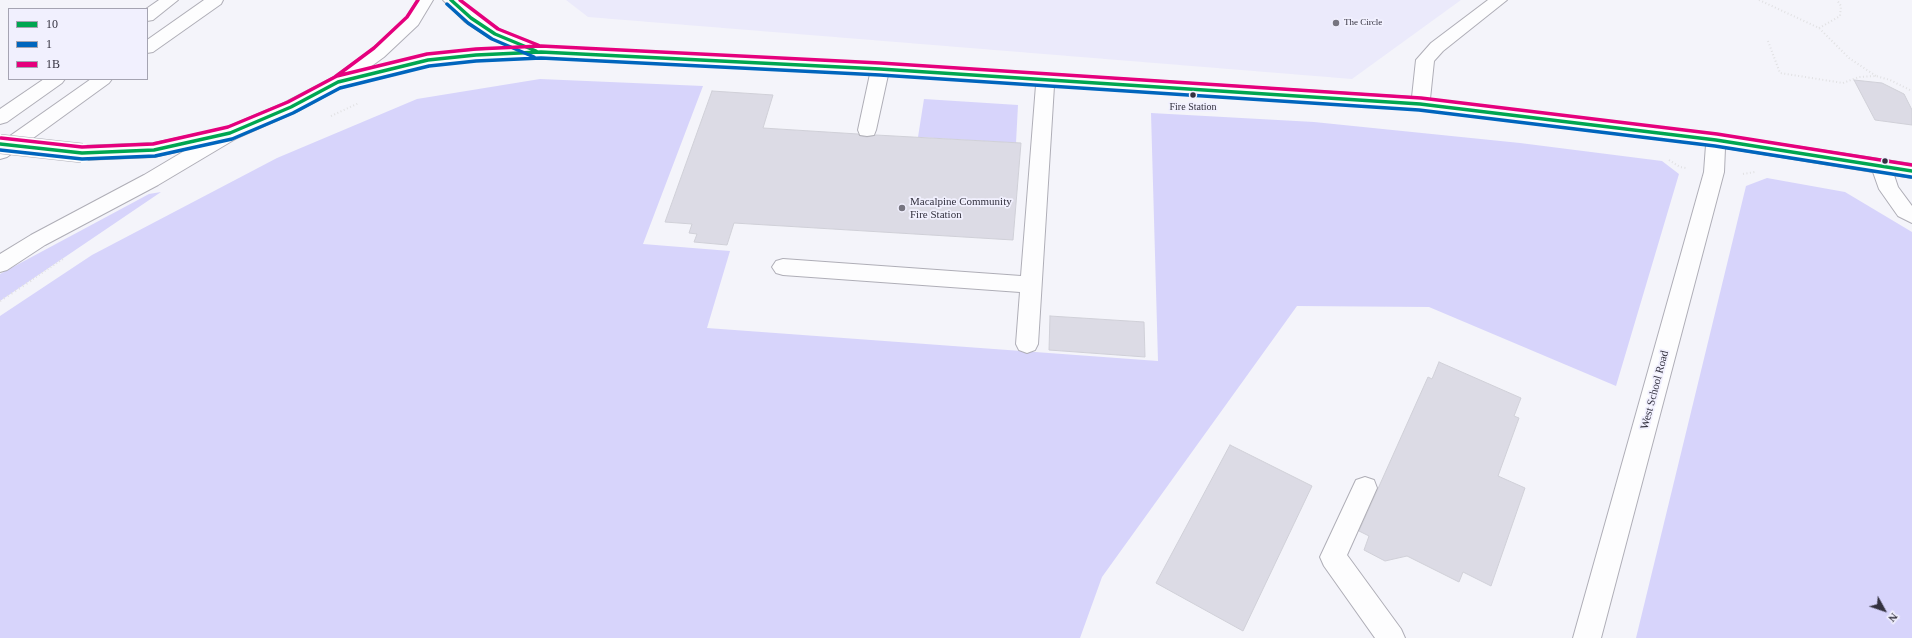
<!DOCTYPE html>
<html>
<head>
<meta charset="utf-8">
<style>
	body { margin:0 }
	#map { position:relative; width:1912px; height:638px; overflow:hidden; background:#f4f4fa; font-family:"Times New Roman",serif }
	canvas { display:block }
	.legend { position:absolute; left:8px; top:8px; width:140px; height:72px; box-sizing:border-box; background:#f1f0fe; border:1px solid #a5a4b2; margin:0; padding:5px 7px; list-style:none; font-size:12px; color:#33313f }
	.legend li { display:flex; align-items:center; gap:8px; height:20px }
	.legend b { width:20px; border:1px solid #a5a4b2 }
	.north { position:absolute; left:1864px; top:590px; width:40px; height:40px; -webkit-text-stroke:3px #f1f0fe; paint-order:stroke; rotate:130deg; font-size:11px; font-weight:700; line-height:16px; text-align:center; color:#33313f }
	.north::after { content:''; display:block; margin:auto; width:14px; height:18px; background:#33313f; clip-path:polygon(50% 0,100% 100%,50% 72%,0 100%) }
</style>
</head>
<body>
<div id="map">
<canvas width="1912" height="638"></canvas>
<ul class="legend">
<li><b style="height:5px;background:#00a651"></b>10</li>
<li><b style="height:5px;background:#0065bd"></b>1</li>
<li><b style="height:5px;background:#e5007d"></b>1B</li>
</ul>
<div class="north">N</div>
</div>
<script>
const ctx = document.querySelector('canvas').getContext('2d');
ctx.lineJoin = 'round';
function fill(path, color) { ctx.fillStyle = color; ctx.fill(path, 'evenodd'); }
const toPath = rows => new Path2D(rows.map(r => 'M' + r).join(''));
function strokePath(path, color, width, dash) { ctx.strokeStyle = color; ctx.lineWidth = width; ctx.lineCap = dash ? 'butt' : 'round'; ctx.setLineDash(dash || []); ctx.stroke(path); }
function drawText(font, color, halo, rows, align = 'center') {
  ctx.font = font + ' "Times New Roman",serif'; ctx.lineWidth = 3.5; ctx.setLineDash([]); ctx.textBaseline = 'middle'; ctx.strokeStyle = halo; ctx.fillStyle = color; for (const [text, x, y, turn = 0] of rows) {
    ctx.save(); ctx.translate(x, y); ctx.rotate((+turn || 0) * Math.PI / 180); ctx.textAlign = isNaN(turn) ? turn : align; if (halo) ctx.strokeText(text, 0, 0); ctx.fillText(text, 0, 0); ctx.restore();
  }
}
const built = toPath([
	[566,0,1461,0,1352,79,588,17]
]);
const green = toPath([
	[540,79,703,86,643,244,730,251,707,328,1158,361,1151,113,1314,122,1520,143,1662,161,1679,174,1616,386,1429,307,1297,306,1102,577,1080,638,0,638,0,316,92,255,277,158,417,99],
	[924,99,1018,105,1016,143,918,137],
	[1767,178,1845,192,1912,232,1912,638,1636,638,1746,186],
	[161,192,0,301,0,274,149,194]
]);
const building = toPath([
	[1854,80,1882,83,1904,94,1912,110,1912,125,1875,120,1854,80],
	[712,91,773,95,763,128,858,134,860,136,867,137,876,135,1021,143,1013,240,734,223,727,245,694,242,697,234,689,233,692,224,665,222,712,91],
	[1050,316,1144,322,1145,357,1049,350,1050,316],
	[1439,362,1521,398,1514,416,1519,418,1498,476,1525,488,1491,586,1463,572,1459,582,1407,556,1385,561,1364,550,1369,536,1359,531,1428,377,1432,379,1439,362],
	[1230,445,1312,486,1243,631,1156,583,1230,445]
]);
const pathFar1 = toPath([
	[1759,0,1819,28,1849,58,1876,76],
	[1819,28,1840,16,1841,6,1837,0],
	[1768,41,1780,73,1843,83,1859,77,1876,76,1890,80,1912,91],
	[331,116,359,103],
	[1669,160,1680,167,1686,168],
	[1743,174,1755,172],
	[30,281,63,259]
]);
const path = toPath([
	[0,301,32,280]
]);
const minor = toPath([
	[443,0,461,0,477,14,501,30,540,47,880,63,1412,97,1416,60,1431,43,1488,0,1507,0,1443,51,1434,61,1430,99,1716,134,1912,164,1912,178,1894,175,1898,187,1912,206,1912,223,1898,216,1879,189,1873,172,1725,148,1724,172,1601,638,1573,638,1704,172,1706,145,1420,110,1054,86,1038,344,1035,350,1027,353,1019,350,1016,344,1020,292,783,275,776,273,772,267,776,261,783,259,1021,276,1036,85,888,75,876,130,874,135,867,136,860,135,858,130,870,74,541,58,476,61,428,66,338,88,332,86,329,82,332,78,428,54,514,48,489,38,465,22,443,0],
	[1365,477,1374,480,1377,488,1347,555,1401,629,1405,638,1375,638,1324,566,1320,557,1356,480,1365,477]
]);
const major = toPath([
	[417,0,433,0,418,25,384,57,344,86,298,111,237,138,154,157,82,160,75,158,72,153,75,148,82,146,154,143,225,128,284,103,332,78,372,49,406,18,417,0]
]);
const highway = toPath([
	[159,0,178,0,153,20,147,21,146,9,159,0],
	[204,0,223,0,221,4,153,52,147,53,147,40,204,0],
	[44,79,65,79,62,83,7,122,0,124,0,109,44,79],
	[91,79,112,79,109,83,7,157,0,159,0,143,91,79],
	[230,127,237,128,239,133,237,138,158,185,45,245,7,270,0,272,0,254,31,235,144,175,223,128,230,127]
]);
const majorBridge = toPath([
	[0,144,82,153]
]);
const bus1 = toPath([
	[451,0,471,18,495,34,536,51],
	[0,144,82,153,154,150,230,133,291,107,338,82,428,60,476,55,541,52,880,69,1420,104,1716,140,1912,171]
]);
const bus2 = toPath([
	[447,4,468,23,492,39,534,57],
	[0,150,82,159,155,156,232,139,293,113,340,88,429,66,476,61,541,58,880,75,1419,110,1715,146,1911,177]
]);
const bus3 = toPath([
	[460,0,498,29,538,45],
	[337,76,427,54,476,49,541,46,880,63,1421,98,1717,134,1912,165],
	[1,138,82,147,153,144,228,127,288,102,335,77,374,48,407,17,418,0]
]);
const markers = [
	[1336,23,4,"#777580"],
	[1193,95,3.5,"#33313f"],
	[1885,161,3.5,"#33313f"],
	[902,208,4,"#777580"]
];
const farPoinames = [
	["The Circle",1344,23]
];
const busNames = [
	["Fire Station",1193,107]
];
const poiNames = [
	["Macalpine Community",910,202],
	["Fire Station",910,215]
];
const streetNames = [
	["West School Road",1655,390,-75]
];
fill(built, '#ebeafb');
fill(green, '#d7d4fb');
fill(building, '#dcdbe5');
strokePath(building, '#d0d0d8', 1);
strokePath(minor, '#afaeb7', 2);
strokePath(major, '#afaeb7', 2);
strokePath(highway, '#afaeb7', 2);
strokePath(pathFar1, '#e1e1e3', 2, [1, 2.5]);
strokePath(path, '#e1e1e3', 2.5, [1, 3.5]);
fill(minor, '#fdfdfe');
fill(major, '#fdfdfe');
fill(highway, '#fdfdfe');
strokePath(majorBridge, '#afaeb7', 20, []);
strokePath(majorBridge, '#fdfdfe', 19);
strokePath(bus1, '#00a651', 3.5);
strokePath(bus2, '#0065bd', 3.5);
strokePath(bus3, '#e5007d', 3.5);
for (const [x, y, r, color] of markers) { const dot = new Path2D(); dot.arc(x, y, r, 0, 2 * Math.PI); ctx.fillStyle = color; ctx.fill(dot); strokePath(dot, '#f1f0fe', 1.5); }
drawText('9px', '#33313f', '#f1f0fe', farPoinames, 'left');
drawText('10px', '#33313f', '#f1f0fe', busNames);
drawText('11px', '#33313f', '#f1f0fe', poiNames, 'left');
drawText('11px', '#33313f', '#f1f0fe', streetNames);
</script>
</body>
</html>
